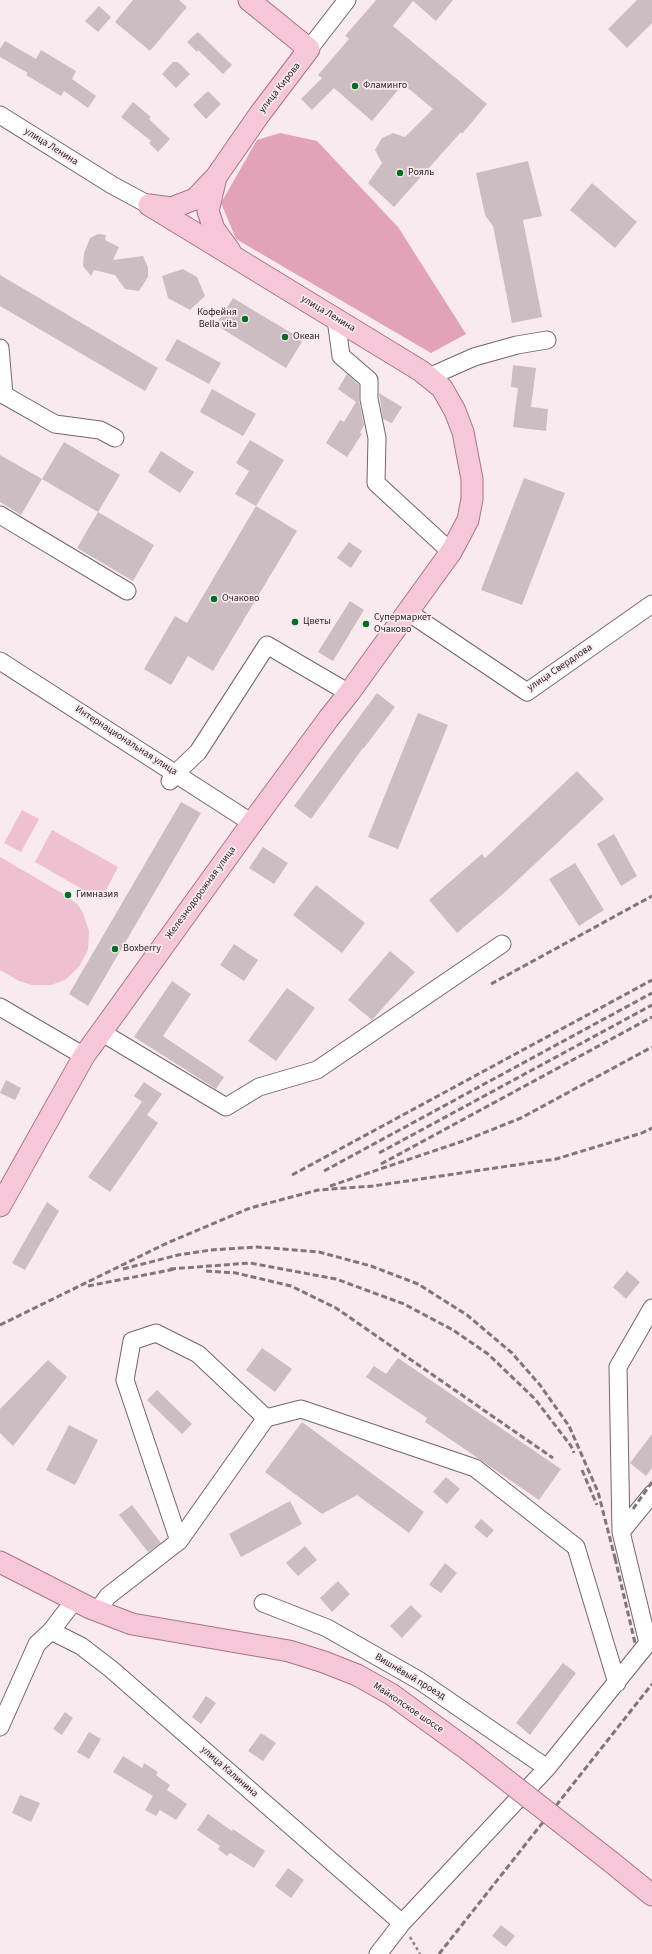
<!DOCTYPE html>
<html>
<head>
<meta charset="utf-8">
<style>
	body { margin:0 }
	canvas { display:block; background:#f9eaef }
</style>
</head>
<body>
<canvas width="652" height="1954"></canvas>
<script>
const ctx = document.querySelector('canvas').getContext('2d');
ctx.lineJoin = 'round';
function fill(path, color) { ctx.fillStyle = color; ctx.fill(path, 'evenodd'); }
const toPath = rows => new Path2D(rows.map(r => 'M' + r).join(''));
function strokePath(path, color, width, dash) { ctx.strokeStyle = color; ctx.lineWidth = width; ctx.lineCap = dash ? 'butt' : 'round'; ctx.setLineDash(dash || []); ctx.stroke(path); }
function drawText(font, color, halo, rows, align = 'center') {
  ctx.font = font + ' "Source Sans 3",sans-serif'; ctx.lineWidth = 3.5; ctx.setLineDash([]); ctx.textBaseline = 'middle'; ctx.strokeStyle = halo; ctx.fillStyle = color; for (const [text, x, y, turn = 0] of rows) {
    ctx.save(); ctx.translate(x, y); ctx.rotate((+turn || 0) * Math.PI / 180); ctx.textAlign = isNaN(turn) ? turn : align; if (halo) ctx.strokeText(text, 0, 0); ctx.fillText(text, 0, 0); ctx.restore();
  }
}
const green = toPath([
	[22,810,39,819,21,852,4,843],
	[52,830,118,867,101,900,35,862],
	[0,857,67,896,78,905,83,913,89,931,88,950,79,967,65,980,51,985,32,985,19,981,0,970]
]);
const forest = toPath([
	[280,133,317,141,398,227,466,334,431,353,236,239,221,203,257,140]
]);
const building = toPath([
	[133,0,179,0,187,7,150,51,115,22],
	[376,0,453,0,436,21,413,1,393,26,487,104,462,134,461,132,394,207,368,183,382,163,375,150,382,138,393,133,405,137,433,109,403,84,372,121,334,88,312,110,301,99,322,78,318,75,349,39,345,36],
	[637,0,652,0,652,23,627,48,608,29],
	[99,6,111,17,98,32,85,21],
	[198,32,232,65,223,74,198,50,197,52,187,42],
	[5,41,36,59,41,50,76,71,72,79,96,96,88,108,64,91,61,96,26,75,28,73,0,57,0,49],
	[173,62,178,62,190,74,176,88,162,74],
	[208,91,221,104,206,119,193,105],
	[133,102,151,117,149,119,170,139,158,152,149,143,151,141,121,117],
	[528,161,542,216,523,220,542,317,512,323,493,226,485,215,476,173],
	[592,183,637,222,615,248,570,210],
	[98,234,106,235,105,240,119,247,113,260,143,256,148,267,148,277,139,291,125,289,115,275,94,270,91,276,83,266,84,253,90,238],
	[183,269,197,277,205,296,190,310,168,298,162,276],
	[0,275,158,368,145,391,0,306],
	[233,298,303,340,286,368,216,325],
	[177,339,221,363,209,384,165,360],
	[513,365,536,368,531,407,548,409,546,431,513,427,518,388,511,387],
	[347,374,359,385,359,401,364,425,360,433,362,434,347,457,326,443,340,420,344,422,356,402,338,389],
	[212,389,256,414,243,436,200,412],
	[379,393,402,407,392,423,383,419],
	[250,440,284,460,256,506,235,494,249,471,236,463],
	[64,442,120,475,98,512,42,479],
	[161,451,194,472,180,493,148,472],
	[0,455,42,479,21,515,0,502],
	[524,478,565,493,522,605,481,590],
	[256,506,297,531,213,671,188,656,171,685,144,669,175,616,187,623],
	[98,512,154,545,133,581,77,548],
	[349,542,362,551,351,568,337,558],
	[350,601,364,610,333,661,318,652],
	[377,693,395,707,364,748,363,748,311,819,294,806],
	[418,713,448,725,398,849,368,837],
	[577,771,604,799,504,893,457,933,429,900,482,854,485,858],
	[181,802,201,813,88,1006,69,994],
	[614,834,637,876,621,886,597,844],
	[263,847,288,863,274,884,249,868],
	[575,863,604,910,579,926,549,879],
	[316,885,365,923,342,953,293,915],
	[234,944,258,960,244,981,220,965],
	[390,951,415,972,372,1020,348,1000],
	[172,981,191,994,163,1036,224,1077,216,1089,134,1037],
	[287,988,315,1008,276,1061,248,1041],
	[6,1080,21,1088,15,1100,0,1093],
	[144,1082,162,1094,147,1115,158,1123,110,1192,88,1177,142,1102,134,1096],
	[47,1202,59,1211,25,1270,12,1263],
	[627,1271,640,1282,626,1299,613,1287],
	[262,1348,292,1369,275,1392,246,1370],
	[398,1358,561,1469,539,1500,425,1422,427,1418,366,1377,374,1366,386,1374],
	[48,1360,67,1377,13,1446,0,1433,0,1409],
	[157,1390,192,1424,182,1434,147,1400],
	[302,1422,424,1512,409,1533,357,1495,322,1514,265,1472],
	[69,1425,98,1440,75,1485,46,1470],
	[652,1434,652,1468,646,1476,630,1463],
	[446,1477,460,1489,447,1504,433,1492],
	[290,1501,302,1524,241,1557,229,1534],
	[132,1505,161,1543,148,1552,119,1515],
	[481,1519,494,1530,487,1538,474,1527],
	[305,1546,317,1560,298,1576,286,1563],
	[445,1563,457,1573,441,1593,429,1585],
	[338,1581,350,1594,332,1612,320,1598],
	[411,1605,422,1616,402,1638,390,1626],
	[563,1663,576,1673,530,1735,516,1723],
	[206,1696,216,1703,201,1724,192,1717],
	[65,1712,73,1718,62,1735,53,1729],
	[89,1732,101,1739,89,1759,77,1752],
	[261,1733,276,1743,263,1761,248,1751],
	[123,1756,142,1768,144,1763,158,1772,156,1775,170,1785,167,1790,187,1804,176,1820,160,1810,156,1816,145,1810,153,1796,113,1772],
	[20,1795,40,1803,31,1822,12,1813],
	[208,1814,232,1831,233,1829,265,1851,254,1868,230,1853,227,1856,218,1849,220,1846,197,1830],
	[288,1868,304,1880,291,1898,275,1886],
	[501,1925,515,1936,506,1947,492,1936]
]);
const path = toPath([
	[410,1937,420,1954]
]);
const minor = toPath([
	[309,49,347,0],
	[0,115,112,185,149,205],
	[336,319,341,356,369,380,369,399,377,438,376,483,451,552],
	[0,348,4,395,55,424,100,430,115,438],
	[429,377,474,357,517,345,547,340],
	[0,515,127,591],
	[408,612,527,692,652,604],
	[0,661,252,823],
	[170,781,176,773,198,752,267,645,349,693],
	[0,1007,84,1056],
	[101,1032,226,1107,259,1087,317,1070,502,944],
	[621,1532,652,1494],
	[179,1541,125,1380,132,1341,156,1333,198,1354,266,1418],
	[263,1603,327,1628,420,1681,547,1768],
	[97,1611,108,1596,179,1541,266,1418,301,1409,475,1468,576,1547,617,1683],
	[51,1631,81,1646,111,1669,402,1923],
	[0,1727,37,1644,51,1631,74,1601],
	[378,1954,402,1923,547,1768,648,1643,621,1532,618,1367,652,1308]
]);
const major = toPath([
	[216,177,208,211,214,229,230,251],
	[149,205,171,208,195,199,216,177,259,115,309,49,249,0],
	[0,1206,84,1056,252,823,329,718,349,693,451,552,468,520,472,499,472,479,463,432,455,411,442,388,421,371,149,205],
	[0,1562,90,1608,132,1624,289,1651,324,1662,357,1675,391,1694,468,1750],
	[610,1861,652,1895]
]);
const rail = toPath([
	[491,984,652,896],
	[379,1153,652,1005],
	[381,1164,652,1017],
	[324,1171,652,993],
	[292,1175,652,980],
	[330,1186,466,1140,521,1118,652,1047],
	[123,1269,178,1255,211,1250,257,1247,319,1252,371,1266,418,1284,467,1315,512,1353,540,1385,569,1426,598,1492,616,1562],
	[170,1269,250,1263,336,1279,404,1304,453,1330,488,1354,535,1399,571,1446,574,1453],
	[206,1271,236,1273,291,1286,336,1308,553,1458],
	[88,1286,175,1269],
	[0,1325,165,1244,250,1208,318,1190,373,1186,556,1159,642,1133,652,1128],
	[582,1470,597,1505],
	[633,1509,652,1482],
	[615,1558,635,1643],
	[439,1954,652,1684]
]);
const majorBridge = toPath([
	[468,1750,610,1861]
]);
const markers = [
	[355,86,4,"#006f21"],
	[400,173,4,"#006f21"],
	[245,319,4,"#006f21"],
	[285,337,4,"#006f21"],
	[214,599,4,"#006f21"],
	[295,622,4,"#006f21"],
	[366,624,4,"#006f21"],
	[68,895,4,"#006f21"],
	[115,949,4,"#006f21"]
];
const poiNames = [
	["Фламинго",363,86],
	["Рояль",408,173],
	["Кофейня",237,313,"right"],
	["Bella vita",237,325,"right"],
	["Океан",293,337],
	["Очаково",222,599],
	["Супермаркет",374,618],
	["Очаково",374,630],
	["Цветы",303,622],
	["Гимназия",76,895],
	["Boxberry",123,949]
];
const streetNames = [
	["улица Кирова",280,88,-52],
	["улица Ленина",51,147,32],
	["улица Ленина",328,314,31],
	["улица Свердлова",560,668,-34],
	["Интернациональная улица",126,741,33],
	["Железнодорожная улица",201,893,-54],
	["Вишнёвый проезд",410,1677,31],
	["Майкопское шоссе",408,1708,34],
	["улица Калинина",229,1772,41]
];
fill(green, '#efc1d0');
fill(forest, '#e2a3b9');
fill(building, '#cbbdc1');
strokePath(minor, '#73666b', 19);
strokePath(major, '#a87487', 23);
strokePath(path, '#887e82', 2.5, [3, 3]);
strokePath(minor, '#fff', 17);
strokePath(major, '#f6c7d8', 21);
strokePath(rail, '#80767a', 3, [6, 3]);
strokePath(majorBridge, '#a87487', 23, []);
strokePath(majorBridge, '#f6c7d8', 21);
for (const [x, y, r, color] of markers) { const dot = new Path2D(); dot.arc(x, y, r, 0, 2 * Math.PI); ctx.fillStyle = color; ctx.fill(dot); strokePath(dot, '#f9eaef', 1.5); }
drawText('10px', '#231e20', '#f9eaef', poiNames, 'left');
drawText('10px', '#231e20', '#f9eaef', streetNames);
</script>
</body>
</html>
